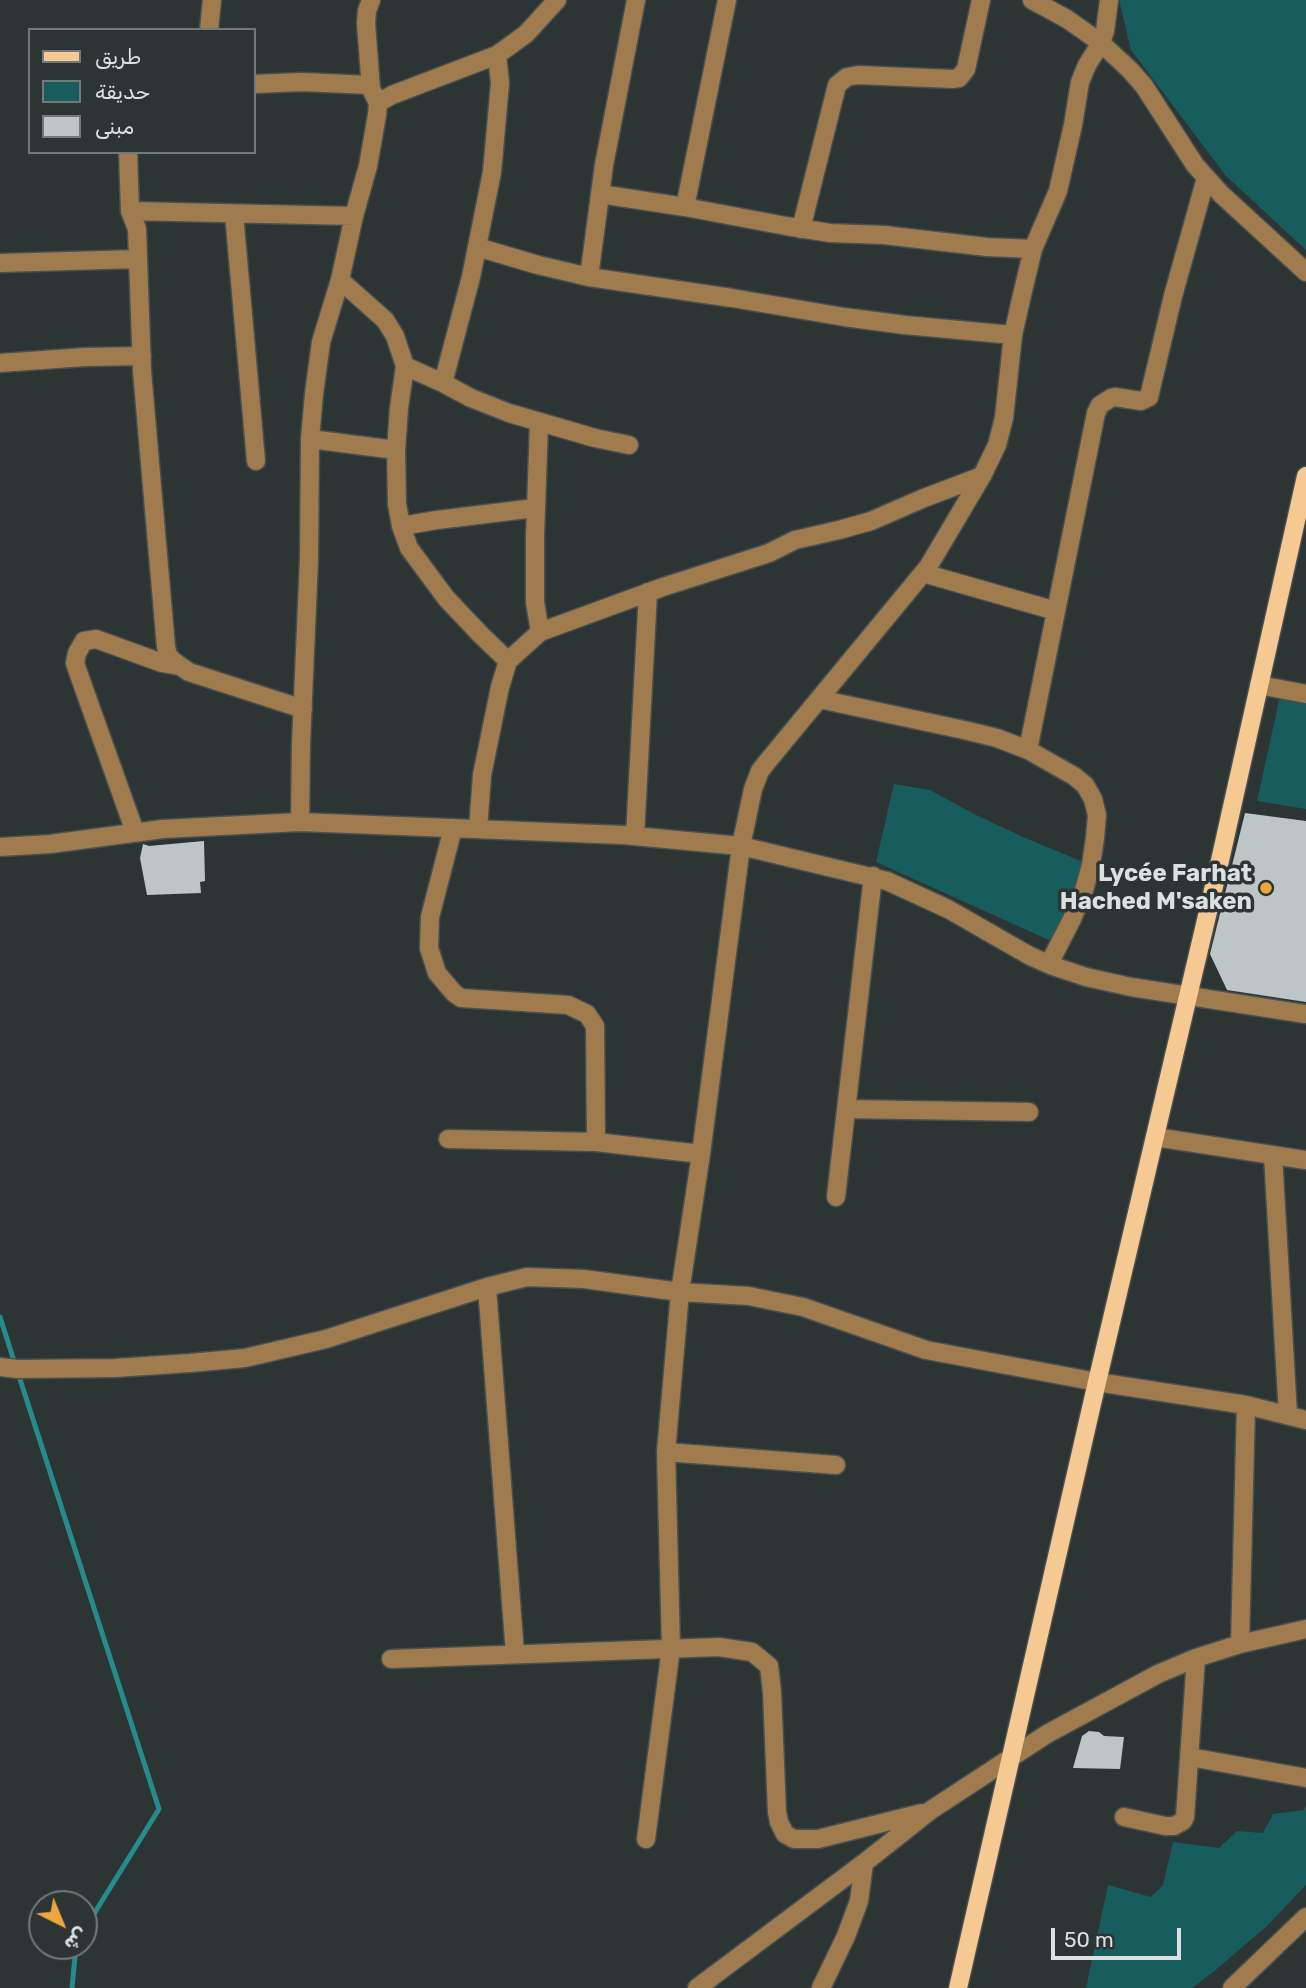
<!DOCTYPE html>
<html>
<head>
<meta charset="utf-8">
<style>
	body { margin:0 }
	#map { position:relative; width:1306px; height:1988px; overflow:hidden; background:#2d3434; font-family:Rubik,Cairo,sans-serif }
	canvas { display:block }
	.legend { position:absolute; left:28px; top:28px; width:228px; height:126px; box-sizing:border-box; background:#2d3434; border:2px solid #737979; margin:0; padding:9px 12px; list-style:none; font-size:21px; color:#dce0e0 }
	.legend li { display:flex; align-items:center; gap:14px; height:35px }
	.legend b { width:35px; border:2px solid #737979 }
	.north { position:absolute; left:28px; top:1890px; width:70px; height:70px; box-sizing:border-box; background:#2d3434; border:2px solid #737979; border-radius:50%; rotate:137deg; font-size:19px; font-weight:700; line-height:28px; text-align:center; color:#dce0e0 }
	.north::after { content:''; display:block; margin:auto; width:24px; height:32px; background:#f0a63f; clip-path:polygon(50% 0,100% 100%,50% 72%,0 100%) }
	.scale { position:absolute; left:1051px; top:1928px; width:130px; height:32px; box-sizing:border-box; border:4px solid #dce0e0; border-top:0; padding-left:9px; font-size:21px; line-height:24px; white-space:nowrap; color:#dce0e0; -webkit-text-stroke:5px #2d3434; paint-order:stroke }
</style>
</head>
<body>
<div id="map">
<canvas width="1306" height="1988"></canvas>
<ul class="legend">
<li><b style="height:9px;background:#f6c992"></b>طريق</li>
<li><b style="height:19px;background:#175d5d"></b>حديقة</li>
<li><b style="height:19px;background:#bdc6c6"></b>مبنى</li>
</ul>
<div class="north">ش</div>
<div class="scale">50 m</div>
</div>
<script>
const ctx = document.querySelector('canvas').getContext('2d');
ctx.lineJoin = 'round';
function fill(path, color) { ctx.fillStyle = color; ctx.fill(path, 'evenodd'); }
const toPath = rows => new Path2D(rows.map(r => 'M' + r).join(''));
function strokePath(path, color, width, dash) { ctx.strokeStyle = color; ctx.lineWidth = width; ctx.lineCap = dash ? 'butt' : 'round'; ctx.setLineDash(dash || []); ctx.stroke(path); }
function drawText(font, color, halo, rows, align = 'center') {
  ctx.font = font + ' Rubik,sans-serif'; ctx.lineWidth = 7; ctx.setLineDash([]); ctx.textBaseline = 'middle'; ctx.strokeStyle = halo; ctx.fillStyle = color; for (const [text, x, y, turn = 0] of rows) {
    ctx.save(); ctx.translate(x, y); ctx.rotate((+turn || 0) * Math.PI / 180); ctx.textAlign = isNaN(turn) ? turn : align; if (halo) ctx.strokeText(text, 0, 0); ctx.fillText(text, 0, 0); ctx.restore();
  }
}
const green = toPath([
	[1119,0,1306,0,1306,250,1226,176,1131,50],
	[1280,696,1306,702,1306,809,1257,801],
	[894,784,930,790,976,815,1023,837,1083,862,1070,909,1051,941,876,862],
	[1306,1805,1306,1885,1267,1926,1212,1973,1192,1988,1086,1988,1108,1885,1151,1897,1163,1885,1173,1842,1219,1848,1237,1831,1263,1833,1273,1814,1304,1810]
]);
const stream = toPath([
	[0,1317,15,1364],
	[18,1373,159,1809,84,1930],
	[72,1988,76,1946]
]);
const building = toPath([
	[1245,813,1306,821,1306,1002,1227,990,1210,954],
	[204,841,205,881,200,882,201,893,147,895,140,858,143,844,149,846],
	[1089,1731,1099,1732,1104,1736,1124,1737,1120,1769,1073,1768,1082,1736]
]);
const minor = toPath([
	[1032,0,1067,19,1101,43,1130,70,1144,86,1195,165,1221,194,1306,272],
	[209,30,212,0],
	[254,84,302,82,370,85],
	[378,103,392,95,497,55,526,34,557,0],
	[128,152,130,211,137,229,142,371,166,647,168,655,173,661,189,672,303,709],
	[600,194,685,207,727,0],
	[685,207,786,226,830,233,884,235,987,247,1033,249],
	[130,211,354,216],
	[234,214,256,461],
	[801,229,837,85,847,77,858,75,953,79,959,78,966,69,981,0],
	[477,247,538,265,589,277,732,298,844,317,905,325,1013,335],
	[0,263,138,259],
	[589,277,604,165,636,0],
	[340,280,385,320,395,336,405,366,443,383,471,277,492,172,500,83,497,55],
	[0,363,85,357,142,356],
	[405,366,399,408,396,450,397,504,401,526,409,548,446,598,480,634,508,661],
	[443,383,471,398,509,413,595,438,629,445],
	[310,439,396,450],
	[401,526,437,520,535,508],
	[923,573,1056,611],
	[540,632,663,587,769,553,795,540,839,530,871,521,924,498,982,476],
	[1259,685,1306,694],
	[819,699,964,730,997,738,1028,750,1074,776,1085,785,1093,799,1097,815,1095,838,1091,865,1084,890,1072,919,1049,964],
	[1028,750,1096,413,1100,405,1111,398,1115,397,1141,401,1149,397,1173,296,1206,178],
	[300,822,301,744,309,559,310,439,314,394,321,342,340,280,354,216,368,166,377,115,378,103,371,89,366,23,367,11,371,0],
	[453,828,430,917,429,948,437,973,454,993,461,998,568,1005,587,1014,595,1026,596,1142],
	[478,829,482,775,500,687,508,661,540,632,535,602,535,536,539,423],
	[135,832,78,672,75,663,77,653,84,641,96,639,162,663,179,666],
	[635,836,648,592],
	[0,847,50,844,163,829,300,822,623,835,741,846,887,881,948,909,1030,956,1053,966,1086,977,1131,987,1306,1014],
	[846,1109,1029,1112],
	[1155,1137,1306,1160],
	[448,1139,596,1142,701,1154],
	[1273,1155,1288,1415],
	[836,1197,873,876],
	[487,1287,515,1654],
	[0,1367,17,1369,115,1368,190,1363,245,1358,326,1339,487,1287,527,1277,584,1279,680,1292,749,1296,773,1301,803,1307,926,1350,1097,1382,1246,1405,1306,1420],
	[666,1452,836,1465],
	[1240,1644,1246,1405],
	[391,1659,719,1647,752,1652,769,1666,772,1692,777,1812,779,1822,785,1834,794,1839,818,1839,922,1813],
	[1190,1757,1306,1778],
	[1124,1817,1165,1826,1174,1826,1183,1821,1185,1817,1196,1658],
	[646,1839,671,1648,666,1452,680,1292,701,1154,741,846,753,789,760,771,767,762,928,567,982,476,997,445,1004,418,1013,335,1022,295,1033,249,1058,191,1073,125,1080,82,1087,65,1101,43,1105,31,1109,0],
	[697,1988,864,1863,931,1810,1047,1734,1158,1674,1196,1658,1240,1644,1306,1629],
	[821,1988,846,1936,859,1901,864,1863],
	[1232,1988,1306,1917]
]);
const major = toPath([
	[958,1988,1097,1382,1219,865,1306,476]
]);
const markers = [
	[1266,888,7,"#f0a63f"]
];
const poiNames = [
	["Lycée Farhat",1252,874],
	["Hached M'saken",1252,902]
];
fill(green, '#175d5d');
strokePath(stream, '#278b8c', 5);
fill(building, '#bdc6c6');
strokePath(minor, '#495050', 21);
strokePath(major, '#495050', 21);
strokePath(minor, '#9f7b4d', 18);
strokePath(major, '#f6c992', 18);
for (const [x, y, r, color] of markers) { const dot = new Path2D(); dot.arc(x, y, r, 0, 2 * Math.PI); ctx.fillStyle = color; ctx.fill(dot); strokePath(dot, '#2d3434', 2.5); }
drawText('bold 24px', '#dce0e0', '#2d3434', poiNames, 'right');
</script>
</body>
</html>
